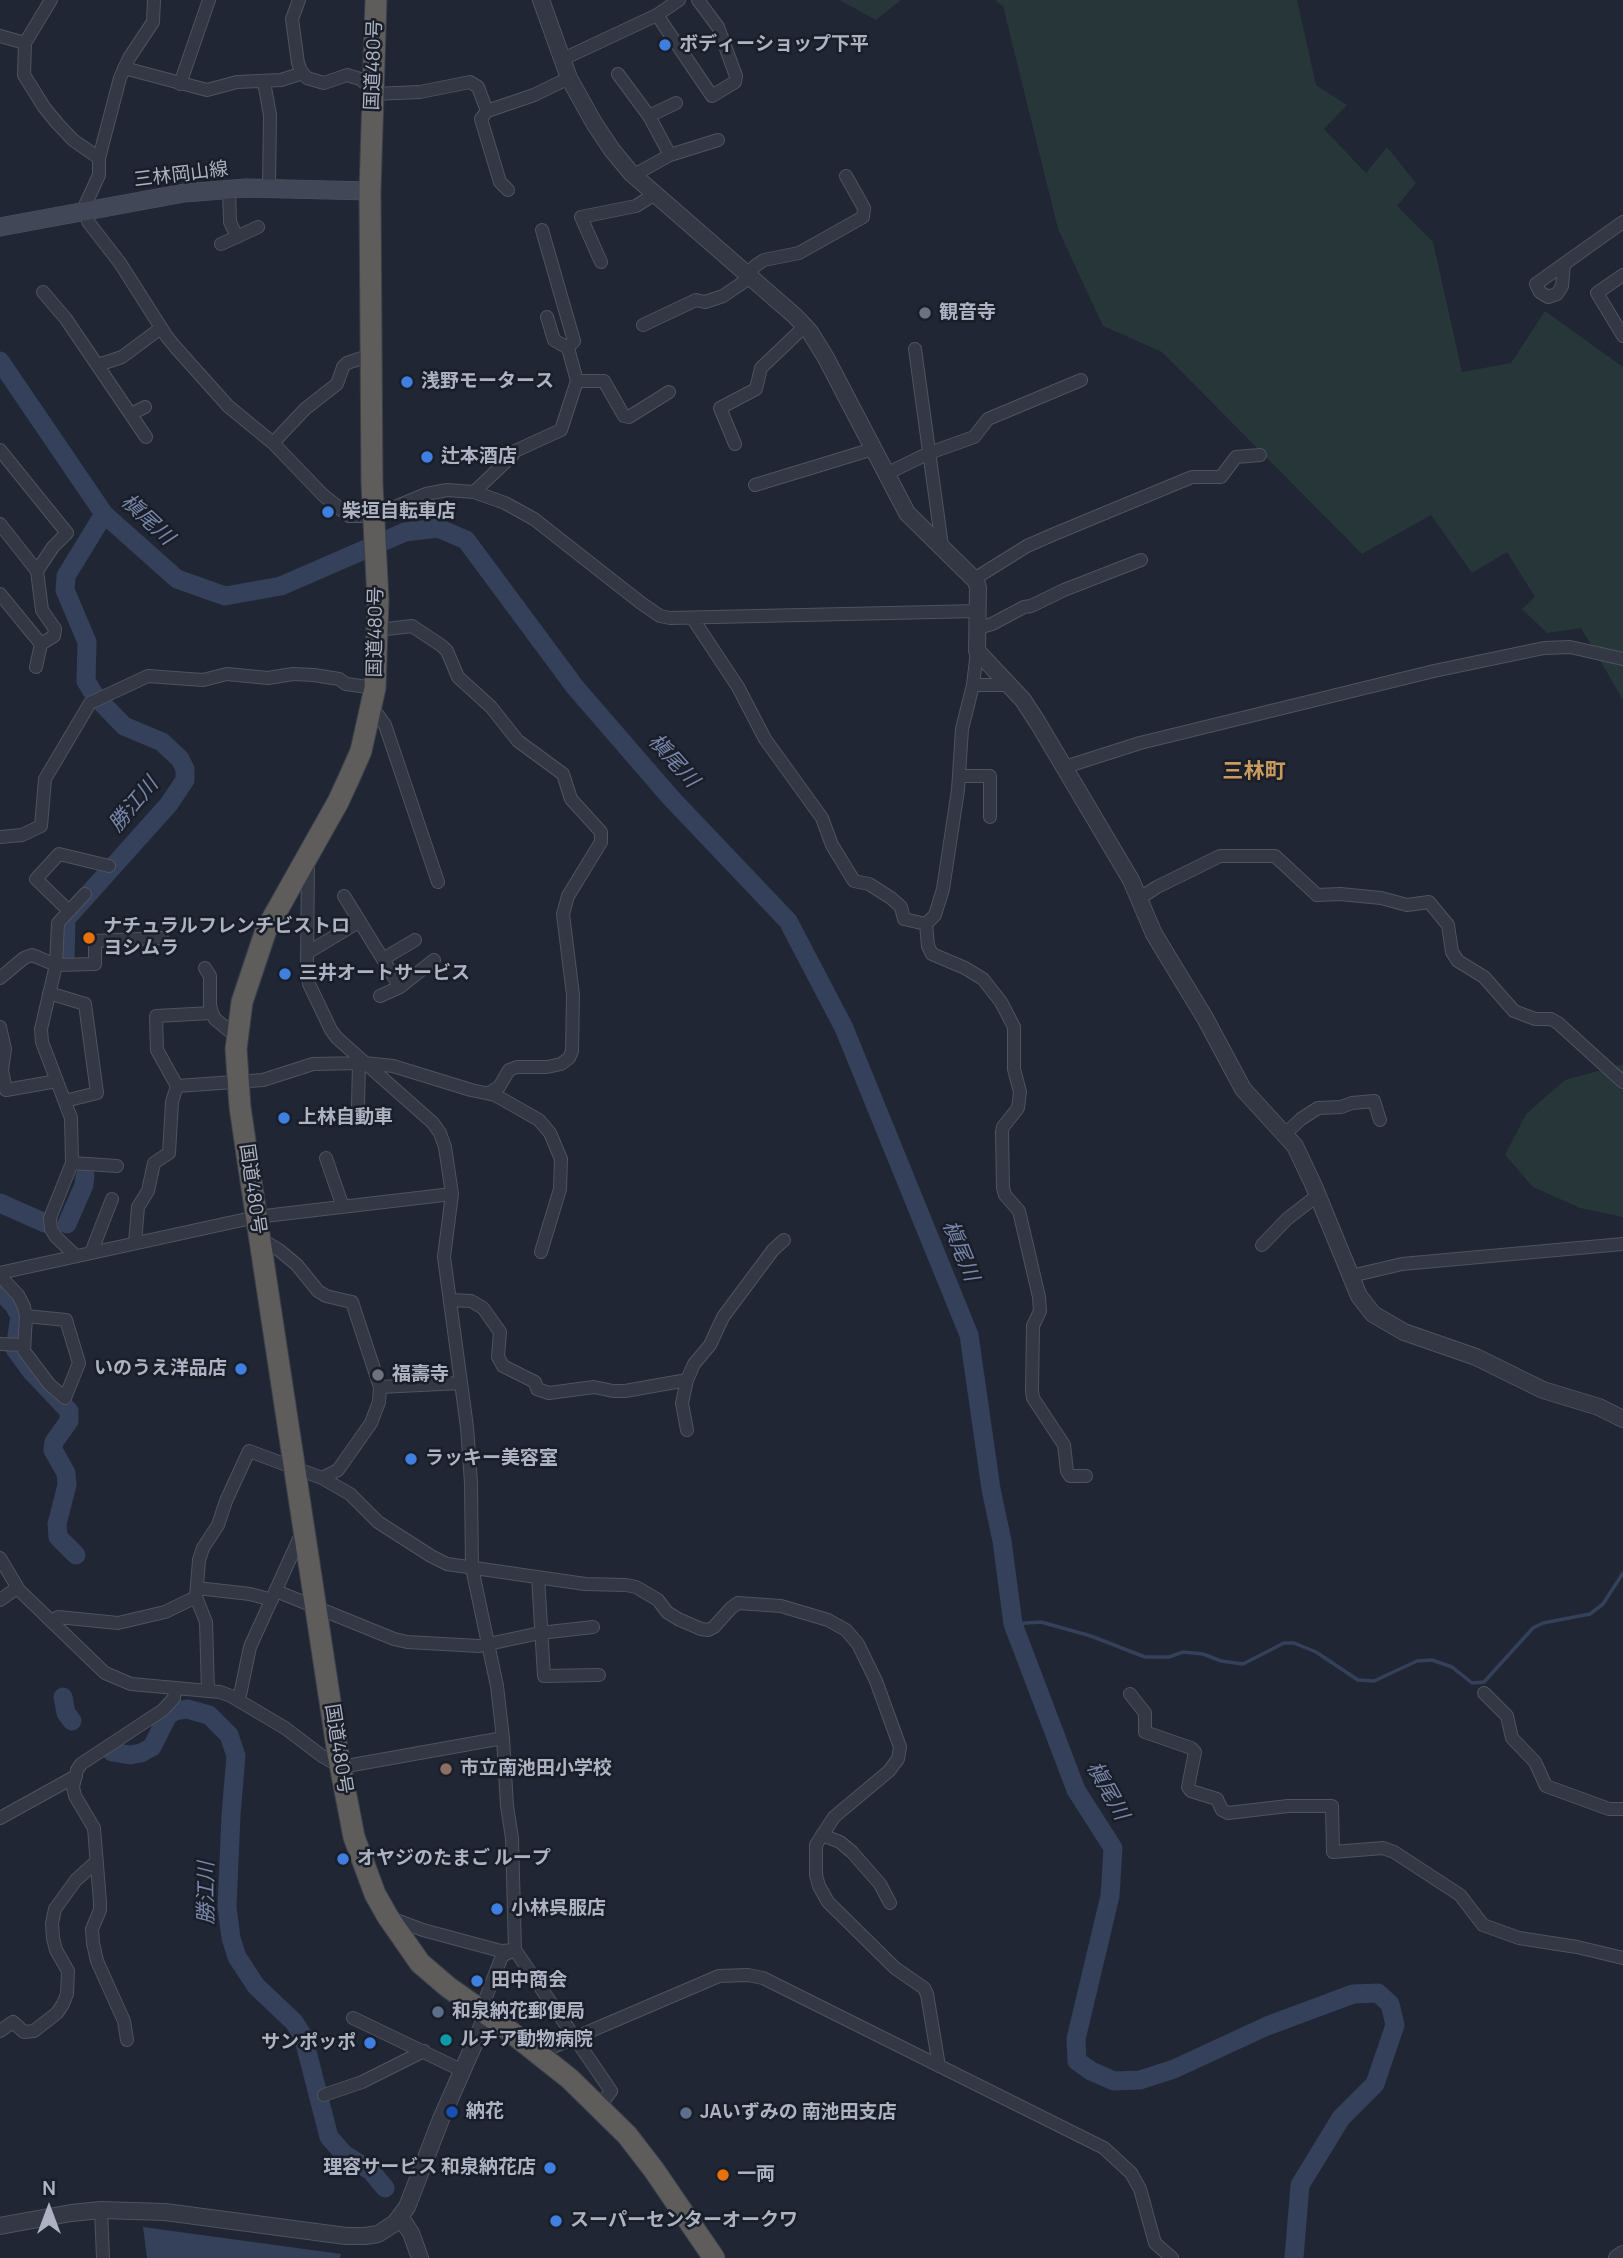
<!DOCTYPE html>
<html>
<head>
<meta charset="utf-8">
<style>
	body { margin:0 }
	#map { position:relative; width:1623px; height:2258px; overflow:hidden; background:#202633; font-family:Manrope,sans-serif }
	canvas { display:block }
	.north { position:absolute; left:14px; top:2174px; width:70px; height:70px; -webkit-text-stroke:5px #191e29; paint-order:stroke; rotate:0deg; font-size:19px; font-weight:700; line-height:28px; text-align:center; color:#adb3c2 }
	.north::after { content:''; display:block; margin:auto; width:24px; height:32px; background:#adb3c2; clip-path:polygon(50% 0,100% 100%,50% 72%,0 100%) }
</style>
</head>
<body>
<div id="map">
<canvas width="1623" height="2258"></canvas>
<div class="north">N</div>
</div>
<script>
const ctx = document.querySelector('canvas').getContext('2d');
ctx.lineJoin = 'round';
function fill(path, color) { ctx.fillStyle = color; ctx.fill(path, 'evenodd'); }
const toPath = rows => new Path2D(rows.map(r => 'M' + r).join(''));
function strokePath(path, color, width, dash) { ctx.strokeStyle = color; ctx.lineWidth = width; ctx.lineCap = dash ? 'butt' : 'round'; ctx.setLineDash(dash || []); ctx.stroke(path); }
function drawText(font, color, halo, rows, align = 'center') {
  ctx.font = font + ' Manrope,"Noto Sans JP",sans-serif'; ctx.lineWidth = 5; ctx.setLineDash([]); ctx.textBaseline = 'middle'; ctx.strokeStyle = halo; ctx.fillStyle = color; for (const [text, x, y, turn = 0] of rows) {
    ctx.save(); ctx.translate(x, y); ctx.rotate((+turn || 0) * Math.PI / 180); ctx.textAlign = isNaN(turn) ? turn : align; if (halo) ctx.strokeText(text, 0, 0); ctx.fillText(text, 0, 0); ctx.restore();
  }
}
const green = toPath([
	[839,0,901,0,876,20],
	[995,0,1297,0,1316,85,1347,105,1324,129,1366,173,1387,147,1416,183,1397,206,1433,242,1462,372,1511,363,1545,311,1623,367,1623,700,1581,628,1547,633,1522,609,1535,597,1507,552,1472,573,1431,515,1362,554,1162,352,1103,326,1058,229,1003,6],
	[1623,1064,1623,1217,1580,1208,1533,1187,1505,1155,1526,1114,1565,1080]
]);
const water = toPath([
	[143,2227,341,2254,340,2258,147,2258]
]);
const stream = toPath([
	[1013,1624,1041,1622,1091,1636,1145,1657,1169,1657,1183,1652,1203,1654,1221,1661,1243,1664,1284,1643,1294,1643,1316,1652,1358,1680,1374,1681,1417,1661,1432,1660,1452,1667,1472,1683,1484,1682,1533,1628,1543,1623,1590,1614,1603,1604,1623,1573]
]);
const river = toPath([
	[0,361,104,514,177,579,225,596,281,586,405,532,438,528,466,540,575,687,671,798,788,921,844,1028,969,1335,991,1489,1002,1541,1013,1624,1076,1790,1113,1848,1110,1896,1076,2039,1077,2061,1091,2071,1114,2081,1140,2080,1174,2069,1267,2026,1353,1994,1378,1993,1390,2004,1395,2025,1375,2084,1341,2118,1300,2185,1294,2258],
	[65,959,66,919,169,804,185,780,185,769,180,759,162,742,124,726,95,696,86,681,87,642,65,590,66,576,104,514],
	[0,1203,45,1223],
	[67,1224,84,1185,85,1176],
	[0,1291,13,1304,20,1316,15,1349,32,1372,69,1411,69,1421,54,1442,53,1450,66,1473,67,1485,57,1524,58,1537,76,1555],
	[63,1697,66,1713,72,1721],
	[112,1752,130,1755,141,1753,152,1747,168,1715,175,1711,187,1709,209,1715,229,1735,236,1756,231,1815,227,1907,231,1938,237,1957,256,1986,294,2022,303,2036,329,2137,344,2154,371,2171,385,2188]
]);
const minor = toPath([
	[51,0,25,43,24,75,44,107,57,123,73,140,99,158],
	[154,0,153,22,129,58,120,78,99,158,99,175,83,210,89,223,120,263,167,337,177,349,228,406,273,443,323,495,349,516,373,516,426,494,447,490,474,492,505,503,534,519,641,603,660,616,670,618,978,611],
	[299,0,292,19,298,63,301,71,307,78,324,83,347,75,360,79,373,90],
	[657,15,712,96,735,82,736,76,718,27,698,0],
	[0,36,25,43],
	[563,59,657,15,679,0],
	[124,68,207,90,237,82,281,80,303,73],
	[618,74,649,116,670,155],
	[264,82,270,115,269,189],
	[180,84,209,0],
	[373,94,420,92,470,82,478,87,487,111],
	[649,116,676,103],
	[634,175,670,155,718,140],
	[229,189,230,222,237,237],
	[508,190,500,182,481,119,487,111,534,95,569,78],
	[542,230,574,341,568,348,577,381,604,381,624,416,629,417,669,392],
	[221,244,258,227],
	[601,262,581,217,636,206,655,194],
	[1564,264,1536,284,1540,292,1548,297,1557,294,1562,286,1564,264,1623,222],
	[748,275,755,266,764,260,799,253,863,217,864,208,846,176],
	[1623,275,1597,293,1623,336],
	[43,292,66,319,146,437],
	[547,317,554,340,568,348],
	[643,325,696,300,705,302,723,296,751,277],
	[915,349,942,546],
	[98,365,122,357,161,328],
	[131,414,145,407],
	[273,443,305,409,337,384,343,367,347,363,371,355],
	[735,444,720,408,756,389,761,368,805,326],
	[0,450,67,533,53,547,37,571,42,610,55,629,54,636,41,644,36,667],
	[886,474,929,453,974,437,988,419,1081,380],
	[755,485,873,449],
	[474,492,512,456,515,451,561,430,577,381],
	[0,524,37,571],
	[974,579,1027,546,1052,535,1192,477,1221,477,1236,457,1260,455],
	[0,594,41,644],
	[693,619,738,687,765,739,822,818,832,845,854,881,869,884,891,898,901,907,904,919,926,924],
	[978,628,992,624,1024,607,1031,606,1064,590,1141,560],
	[378,630,412,626,442,646,447,651,458,677,491,707,518,741,563,774,571,799,601,832,601,842,568,896,563,914,573,995,572,1051,569,1058,561,1064,547,1067,517,1067,509,1070,499,1087,489,1093],
	[973,685,1009,685],
	[371,712,378,715,385,725,438,882],
	[1065,767,1140,743,1434,671,1544,648,1570,647,1623,659],
	[959,776,990,776,990,817],
	[0,837,22,835,41,826,45,779,90,703,148,676,203,680,227,674,268,678,293,674,314,675,339,679,346,684,375,688],
	[308,862,307,970,309,984,331,1030,337,1038,433,1123,440,1133,445,1147,452,1194,444,1257,467,1427,471,1483,472,1568,497,1686,503,1738,507,1806,512,1838,515,1950,611,2091,600,2106],
	[344,896,400,987],
	[1140,898,1157,887,1220,856,1275,856,1317,895,1340,894,1381,898,1407,905,1429,902,1448,925,1452,952,1458,961,1484,977,1514,1011,1535,1019,1551,1019,1558,1023,1623,1082],
	[69,911,36,879,59,854,109,866],
	[926,924,928,946,932,954,965,968,983,979,1001,1002,1014,1027,1014,1069,1020,1092,1018,1108,1003,1127,1002,1132,1003,1188,1005,1195,1019,1211,1039,1297,1040,1311,1033,1326,1032,1391,1033,1398,1064,1445,1067,1471,1070,1476,1086,1476],
	[926,924,935,915,943,889,958,790,962,729,973,685,977,651],
	[307,953,360,921],
	[383,959,415,940],
	[205,968,210,976,210,1005,212,1013,215,1019,237,1037],
	[0,978,24,958,32,955,56,965,95,964,95,941,162,938],
	[49,993,85,1004,97,1093,65,1101],
	[380,996,400,987,434,960],
	[0,1027,5,1049,2,1070,6,1090,57,1081],
	[177,1086,263,1080,313,1064,364,1063,393,1066,471,1090,495,1095,539,1120,550,1133,561,1159,560,1189,541,1252],
	[358,1106,359,1063],
	[1285,1134,1301,1119,1318,1108,1341,1107,1352,1103,1374,1101,1380,1120],
	[326,1158,343,1207],
	[72,1163,117,1166],
	[259,1238,279,1250,297,1265,318,1291,326,1296,352,1302,380,1387,379,1402,371,1423,338,1470,322,1478],
	[135,1243,138,1207,148,1191,154,1163,169,1153,172,1102,177,1086,157,1050,156,1016,212,1013],
	[1262,1245,1287,1219,1318,1195],
	[91,1253,112,1199],
	[76,1256,56,1237,51,1229,50,1218,72,1163,71,1118,42,1042,41,1029,56,965,58,923,85,894],
	[0,1273,256,1217,452,1194],
	[0,1276,18,1295,24,1307,26,1316,24,1351,49,1384,65,1398,79,1363,66,1320,26,1316],
	[1351,1276,1402,1264,1623,1244],
	[451,1300,471,1301,483,1308,500,1332,498,1357,503,1366,535,1382,537,1389,549,1393,594,1387,613,1391,625,1391,687,1380],
	[0,1344,24,1345],
	[380,1387,461,1383],
	[687,1430,682,1403,687,1380,694,1364,710,1345,723,1317,773,1250,784,1240],
	[0,1558,19,1590,105,1673,131,1684,220,1692,231,1696,285,1728,322,1756,341,1767,503,1738],
	[538,1577,544,1676,599,1675],
	[197,1588,250,1594,272,1600],
	[276,1591,394,1639,407,1642,479,1646,540,1633,593,1627],
	[0,1600,17,1588],
	[52,1622,58,1617,118,1623,165,1612,196,1597],
	[208,1691,206,1622,196,1597,199,1560,203,1548,218,1525,226,1501,249,1451,322,1478,350,1494,378,1522,431,1556,447,1564,585,1584,626,1585,636,1587,658,1600,667,1612,678,1619,701,1629,708,1630,714,1627,731,1608,738,1603,781,1606,828,1620,846,1630,858,1644,876,1681,900,1747,898,1759,889,1771,834,1817,816,1845,816,1875,819,1886,828,1902,895,1968,924,1988,927,1994,939,2066],
	[1484,1693,1507,1716,1512,1738,1535,1762,1546,1786,1609,1809,1623,1809],
	[1130,1694,1145,1713,1145,1732,1191,1748,1195,1752,1188,1787,1191,1791,1217,1799,1222,1810,1228,1813,1288,1806,1332,1806,1333,1852,1383,1848,1394,1852,1460,1895,1483,1925,1519,1938,1577,1947,1623,1958],
	[239,1700,250,1647,299,1539,304,1537],
	[0,1818,76,1776],
	[822,1835,840,1842,852,1852,880,1884,890,1903],
	[391,1918,423,1930,501,1951,515,1950],
	[487,2015,483,2005,502,1956,514,1950],
	[353,2018,463,2071],
	[0,2031,13,2022,24,2032,34,2031,57,2013,63,2004,67,1994,68,1971,56,1950,53,1938,52,1923,55,1909,76,1880,97,1861],
	[127,2040,124,2021,97,1961,93,1943,92,1929,100,1910,100,1902,94,1828,75,1796,73,1787,77,1770,81,1764,163,1710,174,1698,175,1688],
	[539,2053,719,1976,748,1975,763,1978,1104,2148,1131,2173,1140,2189,1155,2243,1172,2258],
	[324,2095,362,2082,424,2051],
	[101,2210,103,2258]
]);
const tertiary = toPath([
	[541,0,569,78,594,123,612,150,631,173,795,316,810,332,826,358,907,513,976,581,978,588,977,651,1023,700,1038,723,1131,880,1154,934,1205,1018,1243,1089,1295,1146,1313,1184,1359,1296,1373,1314,1404,1332,1476,1357,1543,1390,1599,1407,1623,1419],
	[401,2218,411,2233,420,2258],
	[0,2226,71,2213,101,2210,165,2212,346,2236,365,2236,378,2234,395,2223,407,2207,441,2119,487,2015],
	[1617,2258,1623,2254]
]);
const secondary = toPath([
	[0,227,184,193,246,188,370,191]
]);
const trunk = toPath([
	[376,0,370,191,372,484,378,600,375,688,361,751,350,776,338,802,266,930,242,1002,236,1049,240,1107,249,1168,338,1754,354,1837,375,1894,388,1917,420,1963,448,1987,502,2025,570,2079,627,2135,654,2170,714,2258]
]);
const markers = [
	[665,45,7,"#3f7fe0"],
	[925,313,7,"#6b7280"],
	[407,382,7,"#3f7fe0"],
	[427,457,7,"#3f7fe0"],
	[328,512,7,"#3f7fe0"],
	[89,938,7,"#e8710a"],
	[285,974,7,"#3f7fe0"],
	[284,1118,7,"#3f7fe0"],
	[241,1369,7,"#3f7fe0"],
	[378,1375,7,"#6b7280"],
	[411,1459,7,"#3f7fe0"],
	[446,1769,7,"#8d6e63"],
	[343,1859,7,"#3f7fe0"],
	[497,1909,7,"#3f7fe0"],
	[477,1981,7,"#3f7fe0"],
	[438,2012,7,"#5c6f8a"],
	[446,2040,7,"#0f9aa8"],
	[370,2043,7,"#3f7fe0"],
	[452,2112,7,"#1a4fb4"],
	[686,2113,7,"#5c6f8a"],
	[550,2168,7,"#3f7fe0"],
	[723,2175,7,"#e8710a"],
	[556,2221,7,"#3f7fe0"]
];
const poiNames = [
	["ボディーショップ下平",679,45],
	["観音寺",939,313],
	["浅野モータース",421,382],
	["辻本酒店",441,457],
	["柴垣自転車店",342,512],
	["ナチュラルフレンチビストロ",103,927],
	["ヨシムラ",103,949],
	["三井オートサービス",299,974],
	["上林自動車",298,1118],
	["いのうえ洋品店",227,1369,"right"],
	["福壽寺",392,1375],
	["ラッキー美容室",425,1459],
	["市立南池田小学校",460,1769],
	["オヤジのたまご ループ",357,1859],
	["小林呉服店",511,1909],
	["田中商会",491,1981],
	["和泉納花郵便局",452,2012],
	["ルチア動物病院",460,2040],
	["サンポッポ",356,2043,"right"],
	["納花",466,2112],
	["JAいずみの 南池田支店",700,2113],
	["理容サービス 和泉納花店",536,2168,"right"],
	["一両",737,2175],
	["スーパーセンターオークワ",570,2221]
];
const streetNames = [
	["国道480号",374,65,-88],
	["三林岡山線",181,175,-7],
	["国道480号",376,632,-89],
	["国道480号",252,1189,82],
	["国道480号",338,1749,81]
];
const waterNames = [
	["槇尾川",147,520,43],
	["槇尾川",673,761,48],
	["勝江川",134,805,-50],
	["槇尾川",960,1251,68],
	["槇尾川",1107,1791,61],
	["勝江川",207,1893,-90]
];
const neighbourhoodNames = [
	["三林町",1254,772]
];
fill(green, '#263639');
fill(water, '#35405a');
strokePath(stream, '#35405a', 3.5);
strokePath(river, '#35405a', 19);
strokePath(minor, '#4e5360', 14);
strokePath(tertiary, '#4e5360', 18);
strokePath(secondary, '#4e5360', 19);
strokePath(trunk, '#3b404c', 23);
strokePath(minor, '#333844', 12);
strokePath(tertiary, '#333844', 16);
strokePath(secondary, '#414757', 18);
strokePath(trunk, '#5e5d5b', 21);
for (const [x, y, r, color] of markers) { const dot = new Path2D(); dot.arc(x, y, r, 0, 2 * Math.PI); ctx.fillStyle = color; ctx.fill(dot); strokePath(dot, '#191e29', 2.5); }
drawText('bold 19px', '#adb3c2', '#191e29', poiNames, 'left');
drawText('19px', '#adb3c2', '#191e29', streetNames);
drawText('italic 21px', '#7786a9', '#191e29', waterNames);
drawText('bold 21px', '#cb9a5f', '#191e29', neighbourhoodNames);
</script>
</body>
</html>
